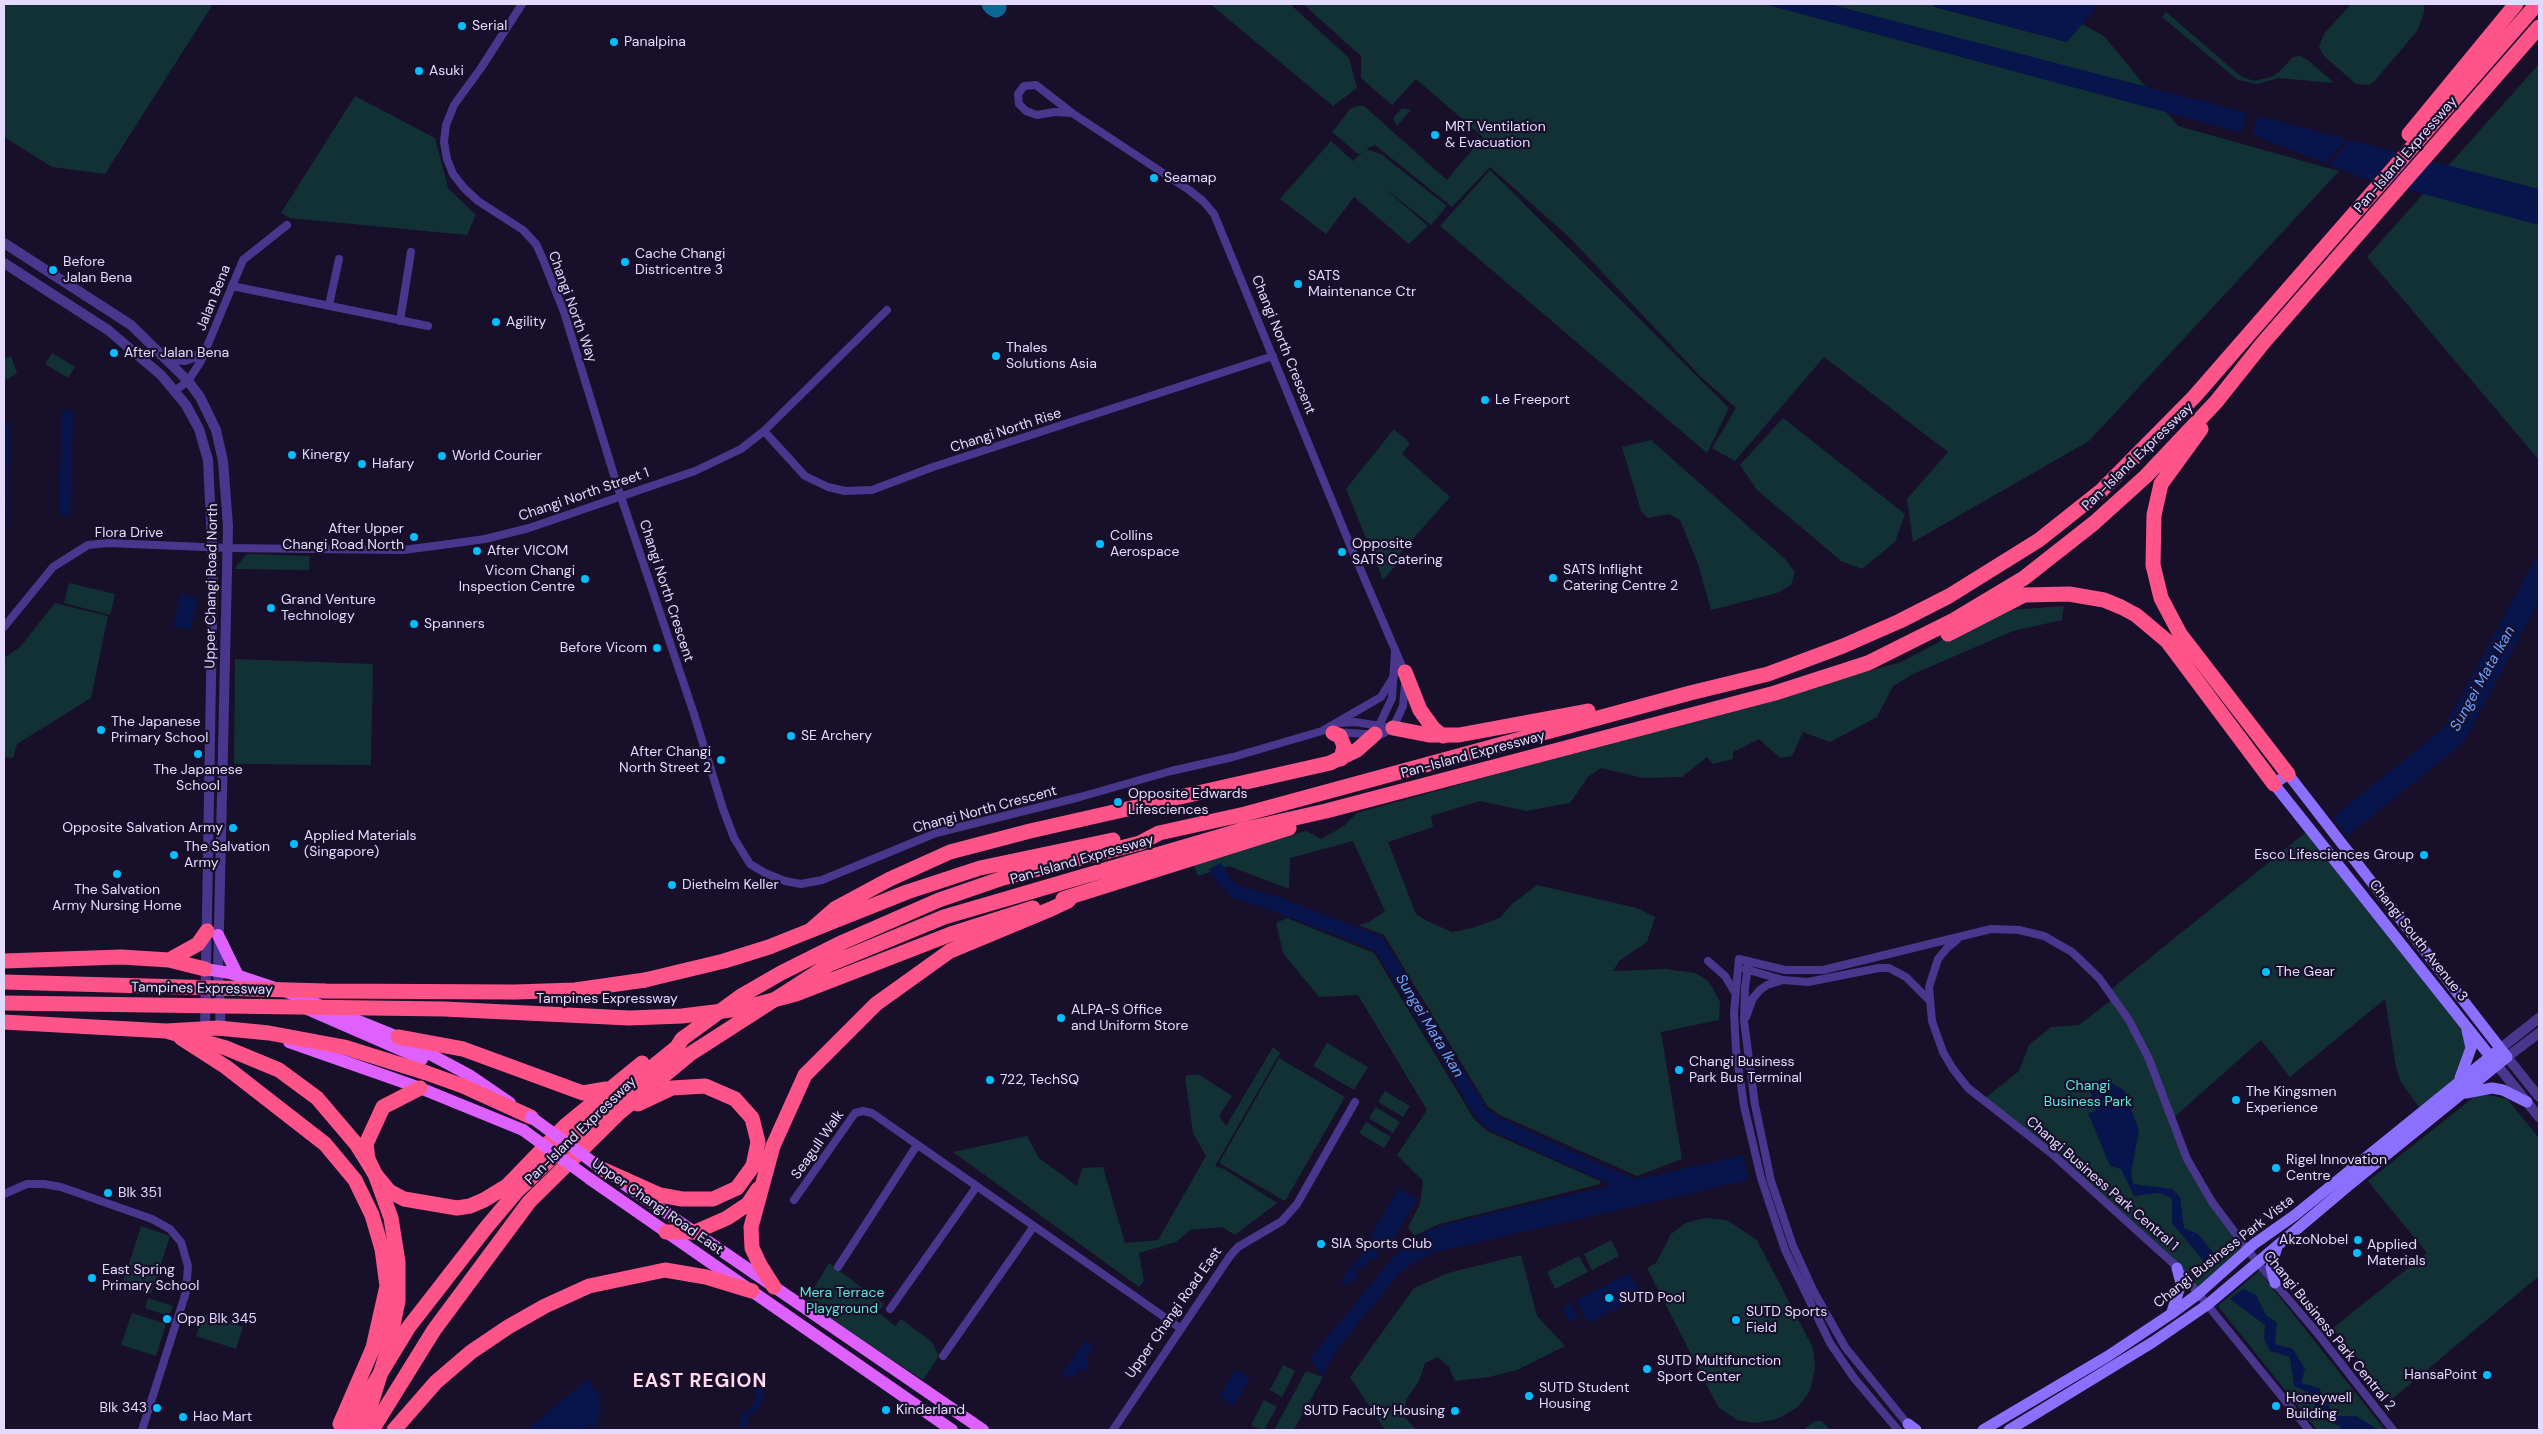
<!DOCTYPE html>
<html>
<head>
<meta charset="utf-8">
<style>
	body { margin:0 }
	#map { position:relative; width:2543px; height:1434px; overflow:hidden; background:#180f2b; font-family:"DM Sans",sans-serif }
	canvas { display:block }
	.frame { position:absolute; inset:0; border:5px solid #e4d9ff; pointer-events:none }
</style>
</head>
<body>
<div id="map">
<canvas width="2543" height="1434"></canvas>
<div class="frame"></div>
</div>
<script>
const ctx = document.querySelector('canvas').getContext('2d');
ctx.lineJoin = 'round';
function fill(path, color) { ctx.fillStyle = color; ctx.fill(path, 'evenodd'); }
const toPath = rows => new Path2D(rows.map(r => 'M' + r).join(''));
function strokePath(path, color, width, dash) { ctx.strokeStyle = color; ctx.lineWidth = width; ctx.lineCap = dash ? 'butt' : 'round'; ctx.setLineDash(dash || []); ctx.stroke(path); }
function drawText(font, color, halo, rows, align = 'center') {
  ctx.font = font + ' "DM Sans",sans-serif'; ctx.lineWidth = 4.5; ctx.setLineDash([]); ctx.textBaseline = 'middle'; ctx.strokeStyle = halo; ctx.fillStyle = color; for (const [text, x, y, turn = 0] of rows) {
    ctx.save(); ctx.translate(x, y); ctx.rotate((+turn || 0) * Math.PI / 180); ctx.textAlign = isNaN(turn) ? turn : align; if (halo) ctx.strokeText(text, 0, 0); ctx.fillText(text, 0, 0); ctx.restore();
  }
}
const green = toPath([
	[4,4,213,4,105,174,52,167,4,137],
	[1210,4,1290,4,1349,58,1357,88,1333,106],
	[1303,4,1931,4,1935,7,2067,42,2082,24,2104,36,2178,126,2339,171,2089,441,1913,542,1907,499,1948,452,1824,357,1735,461,1712,448,1736,408,1701,377,1569,237,1490,167,1452,207,1375,145,1366,149,1381,154,1447,206,1431,225,1383,187,1428,226,1409,244,1354,197,1326,234,1280,199,1331,141,1353,161,1362,152,1358,154,1332,132,1351,108,1357,106,1364,106,1447,180,1483,137,1416,79,1392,105,1361,78,1361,56],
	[2351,4,2422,4,2424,6,2424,13,2417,31,2374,82,2368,85,2356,84,2324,56,2319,47,2324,34],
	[2166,12,2238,74,2245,78,2254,81,2271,77,2279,72,2293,57,2300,56,2309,61,2331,80,2332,83,2279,78,2257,84,2238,80,2162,17],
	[2539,64,2539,460,2367,257],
	[355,96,435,138,448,188,476,215,467,235,290,218,281,213],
	[1402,108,1411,110,1397,126,1393,118],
	[1490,170,1729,408,1707,453,1440,226],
	[52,353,75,367,68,378,45,364],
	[11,356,17,373,4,381,4,358],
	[1783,418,1905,514,1895,542,1862,569,1841,561,1757,490,1740,465],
	[1394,429,1410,443,1402,454,1450,497,1394,560,1397,564,1383,580,1346,489],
	[1651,440,1785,559,1795,572,1791,585,1777,593,1711,610,1698,564,1680,520,1669,514,1648,518,1641,511,1622,447],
	[247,554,310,556,309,570,234,569],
	[69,583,115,594,110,615,64,603],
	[55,603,108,616,91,698,17,744,13,758,4,757,4,658,20,647],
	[2064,606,2062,620,2013,631,1913,674,1893,686,1877,717,1830,742,1803,732,1792,756,1780,758,1759,739,1733,752,1733,759,1713,764,1707,757,1682,777,1643,778,1601,768,1588,777,1570,803,1526,811,1480,801,1431,816,1433,827,1388,842,1416,914,1427,921,1452,932,1472,928,1500,918,1512,904,1537,885,1637,908,1655,917,1647,942,1619,961,1613,971,1602,969,1613,971,1666,969,1695,973,1707,980,1712,987,1720,1002,1719,1020,1661,1032,1682,1159,1637,1176,1500,1115,1488,1107,1384,935,1358,925,1369,922,1385,911,1353,841,1290,858,1289,889,1229,866,1198,876,1193,864,1306,831,1321,839,1344,826,1357,813,1901,662,1998,611],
	[235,659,373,664,371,765,234,764],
	[2310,829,2470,1036,2458,1082,2419,1107,2401,1082,2396,1067,2385,999,2290,1077,2261,1040,2171,1120,2198,1180,2247,1250,2198,1293,2175,1265,1984,1099,2019,1071,2029,1045,2051,1027,2079,1025,2114,998,2109,991],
	[1287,918,1374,953,1474,1119,1487,1131,1600,1181,1600,1184,1439,1224,1414,1236,1408,1227,1420,1204,1423,1181,1397,1155,1427,1110,1358,995,1319,997,1283,953,1276,923],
	[1327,1043,1368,1067,1354,1090,1313,1066],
	[1273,1047,1280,1053,1215,1166,1224,1169,1277,1203,1235,1235,1222,1227,1190,1230,1176,1242,1139,1253,1144,1281,1139,1287,953,1152,1027,1136,1039,1158,1077,1186,1082,1168,1103,1167,1125,1243,1158,1240,1206,1156,1193,1133,1185,1076,1198,1074,1232,1096,1219,1116,1226,1126],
	[1279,1058,1345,1097,1285,1201,1219,1163],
	[1385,1091,1410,1106,1403,1117,1378,1102],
	[2479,1093,2507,1099,2539,1138,2539,1276,2391,1400,2333,1328,2427,1253,2368,1181],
	[1376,1107,1400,1122,1393,1133,1369,1118],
	[1366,1122,1391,1137,1384,1148,1359,1133],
	[1705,1218,1727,1220,1757,1240,1813,1348,1815,1367,1810,1391,1798,1407,1777,1419,1755,1423,1737,1420,1718,1407,1647,1268,1656,1263,1671,1234,1686,1223],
	[141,1226,170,1236,151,1294,122,1285],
	[1611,1240,1619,1256,1592,1270,1584,1254],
	[1521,1255,1537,1316,1565,1346,1517,1370,1489,1377,1455,1381,1449,1367,1438,1357,1425,1363,1419,1381,1406,1400,1404,1417,1417,1430,1385,1430,1350,1377,1414,1288,1448,1273],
	[1579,1256,1588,1272,1555,1289,1547,1272],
	[829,1263,884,1304,878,1312,895,1326,901,1319,932,1342,939,1356,923,1380,805,1303],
	[2259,1271,2385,1430,2317,1430,2218,1306],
	[148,1298,173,1306,169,1316,145,1308],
	[132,1313,166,1324,156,1356,121,1345],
	[203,1314,243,1327,236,1349,196,1336],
	[1283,1365,1295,1371,1282,1397,1270,1390],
	[1306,1371,1323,1377,1294,1430,1274,1430],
	[1264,1400,1277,1407,1264,1430,1260,1430,1251,1425],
	[1815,1421,1822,1421,1830,1430,1803,1430]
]);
const water = toPath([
	[1764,4,1829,4,2539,189,2539,225,2360,177,2258,137],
	[1931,4,2099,4,2067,42,1935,7],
	[62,410,73,411,70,515,59,515],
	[4,422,10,422,7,527,4,527],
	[2539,552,2539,601,2463,743,2347,836,2333,817,2443,729],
	[181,594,198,598,190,630,173,626],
	[1221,863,1231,879,1239,886,1273,895,1382,937,1482,1101,1488,1110,1498,1117,1635,1180,1743,1155,1748,1180,1435,1252,1411,1264,1397,1276,1338,1348,1322,1375,1310,1358,1397,1253,1413,1240,1439,1226,1612,1185,1488,1129,1476,1117,1375,950,1259,906,1232,898,1215,880,1209,869],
	[2102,1078,2124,1090,2139,1130,2131,1173,2133,1184,2172,1189,2180,1197,2184,1228,2198,1234,2217,1257,2206,1264,2172,1223,2172,1198,2159,1193,2134,1196,2121,1169,2110,1166,2088,1113,2096,1111,2090,1089],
	[1399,1188,1417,1199,1386,1251,1368,1240],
	[1366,1243,1379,1252,1375,1260,1370,1257,1366,1266,1358,1269,1351,1265,1360,1258],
	[1350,1267,1357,1271,1357,1277,1348,1286,1341,1282],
	[1630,1273,1642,1295,1588,1323,1576,1300],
	[2243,1289,2256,1295,2266,1315,2277,1323,2275,1344,2293,1349,2305,1369,2301,1383,2319,1388,2334,1416,2356,1416,2379,1430,2341,1430,2340,1426,2317,1417,2312,1394,2294,1386,2290,1357,2270,1351,2264,1339,2265,1325,2230,1299],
	[1571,1303,1578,1317,1569,1322,1562,1308],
	[1086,1339,1093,1349,1086,1358,1088,1367,1087,1370,1079,1370,1072,1378,1062,1375],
	[1237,1370,1248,1376,1249,1379,1233,1406,1220,1397,1234,1372],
	[753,1376,764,1378,764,1394,757,1411,749,1416,747,1426,743,1428,741,1423,743,1413,751,1408,757,1396,755,1391,748,1386,748,1380],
	[588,1379,598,1394,601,1410,595,1429,589,1424,585,1430,527,1430]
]);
const pier = toPath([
	[2247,110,2258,113,2252,138,2241,135],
	[2349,136,2352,137,2327,167,2324,165]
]);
const taxiway = toPath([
	[992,4,996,7]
]);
const minor = toPath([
	[522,4,481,68,454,105,446,125,444,142,447,159,453,174,464,188,478,201,523,230,536,244,542,257,564,312,617,485,694,714,723,809,734,838,750,864,765,873,785,881,801,884,822,880,936,833,1080,797,1171,771,1233,757,1322,731,1381,697,1394,676],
	[1072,113,1054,112,1037,115,1026,111,1019,104,1018,94,1024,86,1036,85,1072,113,1189,190,1203,201,1214,214,1353,552,1405,673],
	[232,286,428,326],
	[329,305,339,259],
	[400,321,411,252],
	[176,390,188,381,201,361,243,260,287,225],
	[764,431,805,476,828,487,845,491,872,490,933,467,1273,356],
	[4,627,53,567,88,545,108,543,228,548,403,550,449,544,485,539,529,528,695,471,741,449,764,431,887,310],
	[1340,723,1355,722,1393,728],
	[1335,732,1380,735,1393,728,1403,706,1405,684],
	[1375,734,1392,698,1395,650],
	[1957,940,1947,948,1938,959,1929,987,1932,1021,1943,1052,1953,1069,1968,1088,2051,1153,2175,1265,2309,1430],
	[1708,961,1725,976,1734,991],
	[1749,961,1745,987,1744,1021,1755,1105,1771,1181,1793,1246,1813,1290,1845,1347,1910,1427],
	[1745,969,1783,980,1808,982,1879,968,1889,968,1906,977,1930,1001],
	[1746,1017,1753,998,1760,990,1767,985,1783,980],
	[4,1194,27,1184,44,1184,61,1187,152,1219,170,1229,181,1242,188,1266,186,1292,142,1430],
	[794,1200,855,1113,863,1111,872,1113,1180,1328],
	[838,1267,917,1145],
	[890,1309,977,1186],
	[943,1356,1034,1226],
	[1113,1430,1230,1256,1238,1247,1282,1221,1297,1204,1355,1102],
	[1898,1430,1854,1378,1830,1343,1785,1250,1761,1178,1744,1106,1736,1050,1734,1013,1738,968,1739,959,1785,970,1823,970,1991,929,2019,930,2044,936,2072,952,2099,978,2129,1020,2149,1059,2187,1159,2212,1202,2257,1262,2318,1334,2393,1430]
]);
const tertiary = toPath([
	[4,243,131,325,188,381,200,397,216,430,223,461,228,526,218,971,221,1031],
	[4,263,108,330,161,375,186,405,199,429,208,460,213,564,205,1029],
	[167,359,185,360,199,355,206,349],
	[2539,1033,2507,1057,2539,1097],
	[2501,1048,2539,1018],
	[2497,1065,2539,1117]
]);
const secondary = toPath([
	[2460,1078,2471,1048,2467,1030],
	[2466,1093,2492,1088,2503,1090,2527,1102],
	[2275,1283,2271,1267,2277,1247],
	[2172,1312,2181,1283,2177,1268],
	[1908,1424,1916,1430],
	[1983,1430,2108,1356,2171,1314,2198,1294,2254,1244,2295,1215,2496,1052],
	[2009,1430,2153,1342,2207,1305,2348,1186,2507,1057,2288,774,2274,784,2497,1065]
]);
const primary = toPath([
	[218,935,238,976],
	[205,969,230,973,287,992,398,1037,469,1075,510,1103],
	[305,1008,422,1059],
	[289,1042,420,1088,523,1130],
	[590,1179,952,1430],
	[624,1184,983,1430]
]);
const motorway = toPath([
	[2409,134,2516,4],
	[2201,429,2161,484,2154,515,2153,565,2161,598,2180,634,2288,774],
	[1948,634,2024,595,2069,594,2104,600,2121,607,2136,615,2167,641,2274,784],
	[1405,672,1420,710,1433,728,1443,736],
	[1393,728,1429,735,1459,735,1588,711],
	[1333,733,1340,736,1344,746,1341,759],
	[1063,899,1289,828],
	[812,929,836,908,890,879,950,852,1030,831,1330,763,1357,750,1375,734],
	[951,934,1033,908],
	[169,960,198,944,207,931],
	[4,961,121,957,169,960,205,969],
	[645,980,724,961,769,947,907,892,980,868,1113,840],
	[398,1037,463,1049,583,1093,606,1089],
	[181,1038,226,1067,325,1144,355,1180,372,1215,382,1249,387,1286,373,1348,340,1424],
	[424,1072,463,1086,531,1117],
	[420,1088,383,1107,366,1144,368,1159,375,1174,389,1191,404,1199,457,1208,470,1206,484,1200,507,1186,566,1125,642,1063],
	[602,1169,660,1195,682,1199,713,1199,737,1188,753,1166,758,1142,752,1118,735,1099,705,1086,672,1088,638,1104],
	[666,1232,695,1232,727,1218,748,1204,758,1189],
	[774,1287,760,1265,752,1248,751,1227,773,1146,805,1075,876,1004,950,951,1051,909,1068,901,1071,897],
	[346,1430,408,1328,485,1229,517,1191,614,1098,677,1047,682,1039,741,996,781,973,843,942,939,900,1003,878,1140,843,1159,833,1245,814,1690,693,1768,674,1843,646,1900,621,1949,596,2039,540,2102,490,2194,397,2537,4],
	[372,1430,434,1330,529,1202,619,1113,690,1054,830,964,944,917,1242,830,1326,811,1775,693,1868,663,1954,620,2024,578,2094,523,2146,476,2216,402,2263,343,2539,27],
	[394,1430,436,1382,471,1352,508,1327,545,1306,589,1286,665,1270,706,1277,752,1291]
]);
const primaryBridge = toPath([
	[531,1117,602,1169],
	[523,1130,590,1179]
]);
const motorwayBridge = toPath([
	[4,982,326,991,515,992,575,990,645,980],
	[4,1003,444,1009,629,1018,682,1016,739,1009,796,994,951,934],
	[4,1022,166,1031,218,1028,269,1033,344,1047,424,1072],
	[166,1031,226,1048,279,1070,317,1098,357,1145,375,1174,391,1218,398,1262,398,1301,388,1349,363,1430]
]);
const markers = [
	[462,26,5,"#05beff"],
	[614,42,5,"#05beff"],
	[419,71,5,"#05beff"],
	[1435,135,5,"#05beff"],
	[1154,178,5,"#05beff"],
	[625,262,5,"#05beff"],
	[53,270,5,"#05beff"],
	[1298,284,5,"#05beff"],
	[496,322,5,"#05beff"],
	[114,353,5,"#05beff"],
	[996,356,5,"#05beff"],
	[1485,400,5,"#05beff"],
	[292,455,5,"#05beff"],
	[442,456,5,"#05beff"],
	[362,464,5,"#05beff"],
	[414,537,5,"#05beff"],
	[1100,544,5,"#05beff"],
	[477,551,5,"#05beff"],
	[1342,552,5,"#05beff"],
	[1553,578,5,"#05beff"],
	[585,579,5,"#05beff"],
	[271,608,5,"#05beff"],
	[414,624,5,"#05beff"],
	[657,648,5,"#05beff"],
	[101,730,5,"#05beff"],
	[791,736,5,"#05beff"],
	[198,754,5,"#05beff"],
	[721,760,5,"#05beff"],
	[1118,802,5,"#05beff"],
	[233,828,5,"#05beff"],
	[294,844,5,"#05beff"],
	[174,855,5,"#05beff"],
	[2424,855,5,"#05beff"],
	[117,874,5,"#05beff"],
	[672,885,5,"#05beff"],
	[2266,972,5,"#05beff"],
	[1061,1018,5,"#05beff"],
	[1679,1070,5,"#05beff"],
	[990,1080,5,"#05beff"],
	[2236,1100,5,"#05beff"],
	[2276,1168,5,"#05beff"],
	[108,1193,5,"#05beff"],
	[2358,1240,5,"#05beff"],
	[1321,1244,5,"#05beff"],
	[2357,1253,5,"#05beff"],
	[92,1278,5,"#05beff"],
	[1609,1298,5,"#05beff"],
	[167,1319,5,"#05beff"],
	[1736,1320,5,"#05beff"],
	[1647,1369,5,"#05beff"],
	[2487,1375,5,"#05beff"],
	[1529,1396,5,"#05beff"],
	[2276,1406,5,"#05beff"],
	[157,1408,5,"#05beff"],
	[886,1410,5,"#05beff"],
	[1455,1411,5,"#05beff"],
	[183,1417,5,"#05beff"]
];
const poiNames = [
	["Serial",472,26],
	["Panalpina",624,42],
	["Asuki",429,71],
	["MRT Ventilation",1445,127],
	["& Evacuation",1445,143],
	["Seamap",1164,178],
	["Cache Changi",635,254],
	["Districentre 3",635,270],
	["Before",63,262],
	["Jalan Bena",63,278],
	["SATS",1308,276],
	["Maintenance Ctr",1308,292],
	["Agility",506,322],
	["Thales",1006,348],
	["Solutions Asia",1006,364],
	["After Jalan Bena",124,353],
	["Le Freeport",1495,400],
	["Kinergy",302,455],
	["World Courier",452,456],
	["Hafary",372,464],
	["After Upper",404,529,"right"],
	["Changi Road North",404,545,"right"],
	["Collins",1110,536],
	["Aerospace",1110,552],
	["Opposite",1352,544],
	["SATS Catering",1352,560],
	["After VICOM",487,551],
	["SATS Inflight",1563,570],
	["Catering Centre 2",1563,586],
	["Vicom Changi",575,571,"right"],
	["Inspection Centre",575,587,"right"],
	["Grand Venture",281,600],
	["Technology",281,616],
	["Spanners",424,624],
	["Before Vicom",647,648,"right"],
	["The Japanese",111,722],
	["Primary School",111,738],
	["SE Archery",801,736],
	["After Changi",711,752,"right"],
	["North Street 2",711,768,"right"],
	["The Japanese",198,770,"center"],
	["School",198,786,"center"],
	["Opposite Edwards",1128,794],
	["Lifesciences",1128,810],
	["Opposite Salvation Army",223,828,"right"],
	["Applied Materials",304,836],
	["(Singapore)",304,852],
	["The Salvation",184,847],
	["Army",184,863],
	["Esco Lifesciences Group",2414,855,"right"],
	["Diethelm Keller",682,885],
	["The Salvation",117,890,"center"],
	["Army Nursing Home",117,906,"center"],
	["The Gear",2276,972],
	["ALPA-S Office",1071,1010],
	["and Uniform Store",1071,1026],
	["Changi Business",1689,1062],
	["Park Bus Terminal",1689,1078],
	["722, TechSQ",1000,1080],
	["The Kingsmen",2246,1092],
	["Experience",2246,1108],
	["Rigel Innovation",2286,1160],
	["Centre",2286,1176],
	["Blk 351",118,1193],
	["AkzoNobel",2348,1240,"right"],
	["SIA Sports Club",1331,1244],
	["Applied",2367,1245],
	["Materials",2367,1261],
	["East Spring",102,1270],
	["Primary School",102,1286],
	["SUTD Pool",1619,1298],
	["SUTD Sports",1746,1312],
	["Field",1746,1328],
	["Opp Blk 345",177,1319],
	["SUTD Multifunction",1657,1361],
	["Sport Center",1657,1377],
	["HansaPoint",2477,1375,"right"],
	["SUTD Student",1539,1388],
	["Housing",1539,1404],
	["Honeywell",2286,1398],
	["Building",2286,1414],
	["Blk 343",147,1408,"right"],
	["Kinderland",896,1410],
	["SUTD Faculty Housing",1445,1411,"right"],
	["Hao Mart",193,1417]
];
const streetNames = [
	["Pan-Island Expressway",2406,155,-49],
	["Jalan Bena",214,298,-68],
	["Changi North Way",572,307,70],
	["Changi North Crescent",1283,345,68],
	["Changi North Rise",1006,431,-18],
	["Pan-Island Expressway",2138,457,-44],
	["Changi North Street 1",584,495,-19],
	["Flora Drive",129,533],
	["Upper Changi Road North",212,586,-89],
	["Changi North Crescent",666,591,72],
	["Pan-Island Expressway",1473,755,-15],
	["Changi North Crescent",985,810,-15],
	["Pan-Island Expressway",1082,860,-16],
	["Changi South Avenue 3",2418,941,52],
	["Tampines Expressway",202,989,1],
	["Tampines Expressway",607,999],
	["Pan-Island Expressway",581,1131,-44],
	["Seagull Walk",818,1145,-55],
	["Changi Business Park Central 1",2102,1184,41],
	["Upper Changi Road East",657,1207,35],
	["Changi Business Park Vista",2224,1252,-38],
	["Upper Changi Road East",1174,1313,-55],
	["Changi Business Park Central 2",2329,1331,51]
];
const parkNames = [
	["Changi",2088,1086],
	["Business Park",2088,1102],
	["Mera Terrace",842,1293],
	["Playground",842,1309]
];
const waterNames = [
	["Sungei Mata Ikan",2483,679,-61],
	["Sungei Mata Ikan",1429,1026,59]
];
const districtNames = [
	["EAST REGION",700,1382]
];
fill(green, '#123135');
fill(water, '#07154c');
fill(pier, '#180f2b');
strokePath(taxiway, '#0e6695', 21);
strokePath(minor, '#48378d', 8);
strokePath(tertiary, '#48378d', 10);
strokePath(secondary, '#8b70ff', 11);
strokePath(primary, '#dd60ff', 12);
strokePath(motorway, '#ff548a', 15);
strokePath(primaryBridge, '#dd60ff', 12);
strokePath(motorwayBridge, '#ff548a', 15);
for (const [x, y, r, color] of markers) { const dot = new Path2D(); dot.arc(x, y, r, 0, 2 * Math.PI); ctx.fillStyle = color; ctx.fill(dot); strokePath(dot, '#180f2b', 2); }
drawText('14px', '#e4d9ff', '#180f2b', poiNames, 'left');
drawText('14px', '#e4d9ff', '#180f2b', streetNames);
drawText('14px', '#5de8db', '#180f2b', parkNames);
drawText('italic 15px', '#67a0ff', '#180f2b', waterNames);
ctx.letterSpacing = '1px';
drawText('bold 19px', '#ffdbec', '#180f2b', districtNames);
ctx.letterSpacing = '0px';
</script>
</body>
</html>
